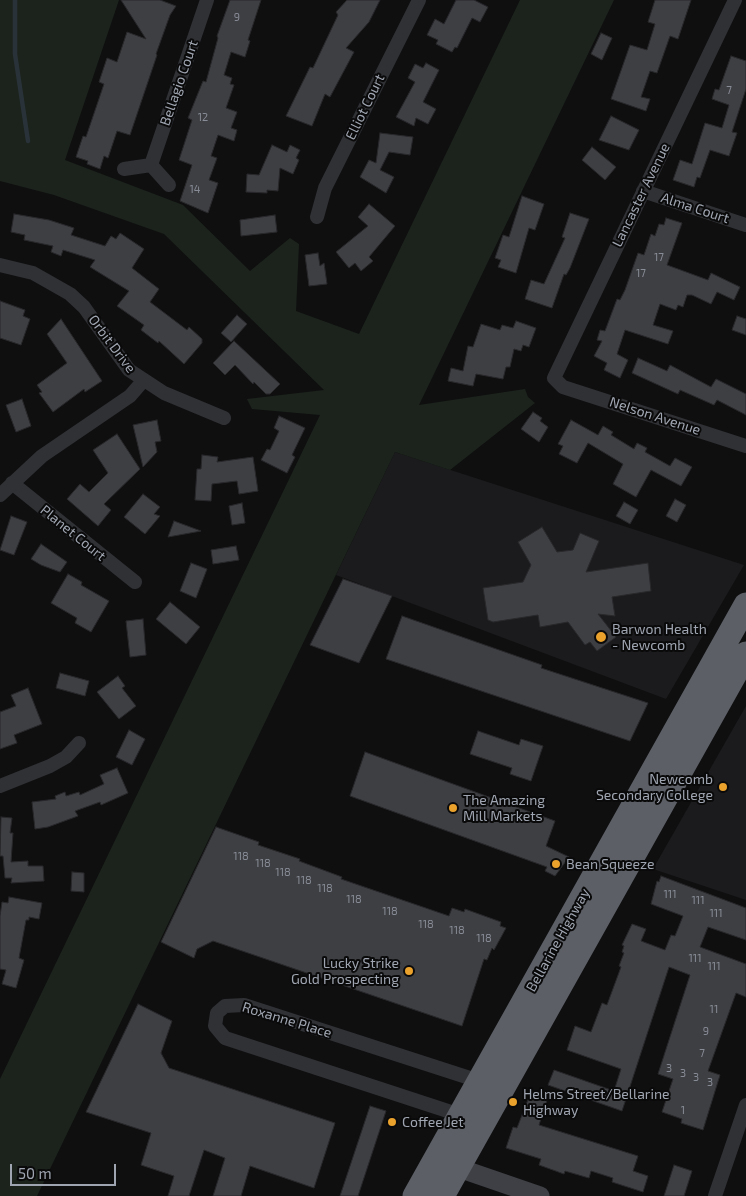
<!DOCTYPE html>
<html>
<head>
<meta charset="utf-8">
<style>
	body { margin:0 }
	#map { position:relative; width:746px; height:1196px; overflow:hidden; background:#0f0f10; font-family:"Exo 2",sans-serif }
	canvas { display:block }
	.scale { position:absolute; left:10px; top:1164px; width:106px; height:22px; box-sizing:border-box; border:2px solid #a0a6b1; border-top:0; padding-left:6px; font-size:15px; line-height:18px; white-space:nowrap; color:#a0a6b1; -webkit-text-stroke:4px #0a0a0b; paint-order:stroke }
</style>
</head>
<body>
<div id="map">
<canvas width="746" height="1196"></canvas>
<div class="scale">50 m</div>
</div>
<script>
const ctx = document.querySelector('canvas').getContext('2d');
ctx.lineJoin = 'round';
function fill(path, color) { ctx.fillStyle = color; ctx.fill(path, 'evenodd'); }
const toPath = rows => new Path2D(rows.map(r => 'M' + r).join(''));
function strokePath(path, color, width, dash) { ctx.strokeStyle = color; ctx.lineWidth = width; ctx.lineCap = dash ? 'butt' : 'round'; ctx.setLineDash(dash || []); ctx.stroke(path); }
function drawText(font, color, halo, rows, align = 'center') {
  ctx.font = font + ' "Exo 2",sans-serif'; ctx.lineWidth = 4; ctx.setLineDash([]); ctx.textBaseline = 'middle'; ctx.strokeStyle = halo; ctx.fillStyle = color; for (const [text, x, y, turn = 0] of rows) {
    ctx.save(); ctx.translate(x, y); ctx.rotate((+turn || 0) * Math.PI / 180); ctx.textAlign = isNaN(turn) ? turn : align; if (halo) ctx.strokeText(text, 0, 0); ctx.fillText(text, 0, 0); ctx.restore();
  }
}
const built = toPath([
	[395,452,744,565,666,699,336,575],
	[746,706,746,900,653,869]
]);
const green = toPath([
	[0,0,119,0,65,160,183,205,250,271,290,238,299,244,296,311,359,334,520,0,614,0,419,405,525,389,528,397,535,403,450,470,395,452,37,1196,0,1196,0,1079,320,415,252,409,247,399,324,390,164,234,54,195,0,181]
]);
const stream = toPath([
	[15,0,15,54,28,141]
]);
const building = toPath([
	[121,0,160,0,176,6,170,15,156,54,157,55,130,135,117,131,108,158,104,156,100,169,87,164,88,161,76,157,83,136,86,137,104,84,99,82,107,58,117,62,127,32,146,39,121,0],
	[230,0,261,0,248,40,250,41,245,57,231,52,224,75,232,78,230,84,234,85,226,108,237,112,231,128,237,130,234,141,218,135,211,156,217,158,209,180,218,183,208,213,180,201,192,165,179,160,192,120,188,118,203,81,206,82,218,38,217,36,230,0],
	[347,0,380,0,369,22,346,48,354,52,330,97,325,94,312,126,286,116,310,67,313,68,338,15,336,12,347,0],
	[456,0,474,0,488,7,480,22,472,18,457,48,455,47,452,52,436,44,438,40,427,35,435,19,444,24,456,0],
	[655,0,691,0,678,39,670,36,657,73,650,71,641,97,650,99,646,111,611,99,630,45,647,50,655,24,648,22,655,0],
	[601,33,612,38,602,60,591,54,601,33],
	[731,56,746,61,746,89,732,132,737,133,729,156,710,150,700,178,697,177,694,187,673,180,680,160,692,164,705,123,722,128,729,105,712,99,715,89,719,90,731,56],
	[426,63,439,70,423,102,436,109,428,124,416,118,414,126,396,117,415,82,408,78,415,64,423,68,426,63],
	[611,116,639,130,629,150,599,140,611,116],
	[380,133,413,137,410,155,389,152,380,170,394,177,386,193,360,177,369,160,376,163,380,133],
	[272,145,287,152,290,145,300,150,296,158,299,160,293,174,280,168,278,191,267,190,267,193,246,192,247,174,259,175,272,145],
	[592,147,616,167,605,180,582,160,592,147],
	[522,196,544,204,535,230,529,228,516,273,498,267,501,260,495,258,503,235,509,237,522,196],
	[369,204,395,226,369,257,373,261,361,271,355,263,349,268,336,252,368,226,358,217,369,204],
	[570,213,589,219,570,268,566,275,564,274,552,308,525,299,531,280,544,284,565,238,562,237,570,213],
	[14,214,49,220,74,228,71,235,105,246,111,236,116,239,120,233,144,249,132,268,159,289,150,302,187,330,189,327,202,339,202,343,184,364,159,341,158,343,141,330,144,325,117,306,129,291,90,267,95,260,63,250,61,256,51,252,53,246,24,240,25,235,11,232,14,214],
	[275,215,277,232,241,236,240,220,275,215],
	[666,218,682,223,667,265,708,280,711,273,740,287,734,300,717,292,711,304,692,295,687,295,683,307,678,305,676,310,660,304,653,325,673,331,668,344,625,330,617,354,628,360,620,378,604,370,607,363,594,356,602,341,597,340,600,330,605,331,617,299,620,300,625,290,638,253,644,255,651,234,655,236,659,224,664,225,666,218],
	[318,253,320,266,324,263,327,284,309,286,305,255,318,253],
	[0,301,25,310,23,316,30,319,21,345,0,338,0,301],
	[237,315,247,324,231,342,221,333,237,315],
	[737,316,746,319,746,335,732,330,737,316],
	[61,319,102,381,85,392,84,389,53,412,39,393,42,392,37,385,67,363,47,334,61,319],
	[516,321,536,328,529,347,523,345,521,351,514,349,510,367,506,367,503,379,476,374,473,386,448,381,451,368,463,371,468,346,473,347,481,324,500,330,502,325,513,328,516,321],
	[234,341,280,384,270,394,266,394,254,382,253,384,235,365,225,375,213,363,234,341],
	[638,358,667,371,670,365,711,387,716,379,746,394,746,415,717,400,714,405,680,390,678,394,632,373,638,358],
	[22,399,31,426,16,432,6,405,22,399],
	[533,412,542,418,540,421,548,427,539,442,521,429,533,412],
	[279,416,305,428,292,455,295,457,287,473,261,460,267,449,270,450,279,431,274,428,279,416],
	[157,420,161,441,155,442,157,452,143,467,133,425,157,420],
	[571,420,598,435,603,426,613,432,611,435,634,449,637,443,647,448,645,452,670,466,675,458,692,467,681,486,651,470,636,497,613,484,623,464,588,443,577,463,559,454,563,446,558,444,571,420],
	[117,434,140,469,104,504,111,510,98,526,67,499,80,484,89,492,108,473,93,450,117,434],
	[202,455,218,457,217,462,253,457,258,491,239,494,237,481,212,484,211,501,195,500,197,469,201,469,202,455],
	[143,494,160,507,154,514,160,516,145,534,124,517,143,494],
	[675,499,686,505,677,522,666,516,675,499],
	[624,502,638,510,630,524,616,516,624,502],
	[242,503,245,523,232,525,229,506,242,503],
	[11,516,27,522,14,555,0,550,11,516],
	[174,521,201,531,168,537,174,521],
	[542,527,557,552,573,550,580,533,599,541,586,572,648,563,651,591,612,597,615,616,598,614,616,637,597,651,590,642,585,645,568,622,540,627,538,615,493,622,488,620,483,588,523,582,531,565,518,542,542,527],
	[41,544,67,562,60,572,41,565,31,559,41,544],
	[236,546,239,560,213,564,211,550,236,546],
	[191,563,207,569,196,598,180,591,191,563],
	[68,574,82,582,81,585,109,601,91,632,75,623,77,618,51,603,68,574],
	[343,579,392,596,359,663,310,645,343,579],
	[170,602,200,627,186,644,156,619,170,602],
	[402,616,542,665,541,668,648,703,630,741,386,659,402,616],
	[143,619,146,655,130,657,126,621,143,619],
	[60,673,89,681,85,696,56,688,60,673],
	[118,676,125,686,122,688,136,706,119,719,97,692,118,676],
	[28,688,42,724,14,735,17,743,0,749,0,712,16,706,11,695,28,688],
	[129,730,145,739,132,765,116,757,129,730],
	[478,731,519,745,521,739,543,746,531,781,510,774,512,768,470,754,478,731],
	[365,752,555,821,546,846,569,857,555,876,545,871,547,867,350,796,365,752],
	[117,768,128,793,101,805,100,802,75,811,78,816,48,827,35,829,32,802,56,799,55,796,65,792,66,796,79,792,80,795,104,784,100,775,117,768],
	[1,817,12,818,10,833,13,833,11,862,28,861,28,866,43,866,44,881,11,883,12,878,5,878,3,856,0,856,1,817],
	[216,827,259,842,258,845,300,859,299,861,342,877,341,879,449,916,452,908,464,912,465,909,501,922,500,926,506,928,494,950,492,948,487,960,484,959,462,1026,213,941,197,949,194,958,161,942,216,827],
	[72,872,84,873,84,892,71,891,72,872],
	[661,876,746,908,746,940,708,927,700,947,746,964,746,997,736,993,708,1071,720,1075,703,1130,681,1123,682,1119,662,1112,673,1079,658,1074,690,975,669,967,622,1111,548,1085,554,1070,614,1091,621,1069,567,1050,575,1026,591,1032,602,1003,607,1005,621,967,619,966,624,953,622,952,624,946,622,945,632,924,646,929,641,941,665,950,671,935,675,936,683,916,651,904,657,881,659,882,661,876],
	[9,897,42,903,39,919,29,917,29,920,26,920,19,958,24,960,16,988,2,984,6,970,0,969,0,916,2,902,8,903,9,897],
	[138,1004,172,1021,161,1053,169,1068,335,1123,314,1188,250,1166,241,1196,213,1196,225,1158,204,1150,189,1196,168,1196,174,1176,141,1165,151,1133,86,1112,138,1004],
	[531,1092,548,1097,539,1125,638,1156,633,1171,648,1176,643,1192,612,1182,613,1178,591,1171,589,1178,565,1171,564,1174,539,1165,541,1159,506,1148,513,1127,517,1128,531,1092],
	[370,1106,386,1111,358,1196,340,1196,370,1106],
	[674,1165,692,1171,684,1196,664,1196,674,1165]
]);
const street = toPath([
	[735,0,554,378,563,387,746,446],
	[151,165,207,0],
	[124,169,151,165,169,185],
	[643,191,746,225],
	[317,217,325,188,419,0],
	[0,265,33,273,70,294,84,307,129,370,164,393,224,418],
	[12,483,135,582],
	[0,495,42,456,130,396,143,381],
	[0,786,50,766,66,757,79,743],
	[460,1115,225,1038,215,1026,217,1013,225,1006,244,1005,479,1081],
	[715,1196,746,1105]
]);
const secondary = toPath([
	[447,1164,540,1196]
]);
const highway = toPath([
	[415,1196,746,605],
	[442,1196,746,654]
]);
const markers = [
	[601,637,6,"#eba22d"],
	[723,787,5,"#eba22d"],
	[453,808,5,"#eba22d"],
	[556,864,5,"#eba22d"],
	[409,971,5,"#eba22d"],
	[513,1102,5,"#eba22d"],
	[392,1122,5,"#eba22d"]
];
const numberNames = [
	["9",237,17],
	["7",729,90],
	["12",203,117],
	["14",195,189],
	["17",659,257],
	["17",641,273],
	["118",241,856],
	["118",263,863],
	["118",283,872],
	["118",304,880],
	["118",325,888],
	["111",670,894],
	["118",354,899],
	["111",698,900],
	["118",390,911],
	["111",716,913],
	["118",426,924],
	["118",457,930],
	["118",484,938],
	["111",695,958],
	["111",714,966],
	["11",714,1009],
	["9",706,1031],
	["7",702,1053],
	["3",669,1068],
	["3",683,1073],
	["3",696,1077],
	["3",710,1082],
	["1",683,1110]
];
const streetNames = [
	["Bellagio Court",179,83,-71],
	["Elliot Court",365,107,-64],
	["Lancaster Avenue",641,195,-64],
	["Alma Court",695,208,18],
	["Orbit Drive",112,344,53],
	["Nelson Avenue",655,416,18],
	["Planet Court",73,533,39],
	["Bellarine Highway",558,940,-61],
	["Roxanne Place",287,1020,17]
];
const poiNames = [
	["Barwon Health",612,629],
	["- Newcomb",612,645],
	["Newcomb",713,779,"right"],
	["Secondary College",713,795,"right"],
	["The Amazing",463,800],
	["Mill Markets",463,816],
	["Bean Squeeze",566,864],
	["Lucky Strike",399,963,"right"],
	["Gold Prospecting",399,979,"right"],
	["Helms Street/Bellarine",523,1094],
	["Highway",523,1110],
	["Coffee Jet",402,1122]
];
fill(built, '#1b1b1d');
fill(green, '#1c231c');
strokePath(stream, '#293238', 4.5);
fill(building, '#3e3f43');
strokePath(building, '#29292c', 1);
strokePath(street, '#303135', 14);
strokePath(secondary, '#3e4045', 19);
strokePath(highway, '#5c5f66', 25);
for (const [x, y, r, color] of markers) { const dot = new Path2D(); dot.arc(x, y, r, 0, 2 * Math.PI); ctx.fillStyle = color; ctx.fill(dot); strokePath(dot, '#0a0a0b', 2); }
drawText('11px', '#888c96', null, numberNames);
drawText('14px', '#a0a6b1', '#0a0a0b', streetNames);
drawText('14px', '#a0a6b1', '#0a0a0b', poiNames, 'left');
</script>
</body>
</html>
